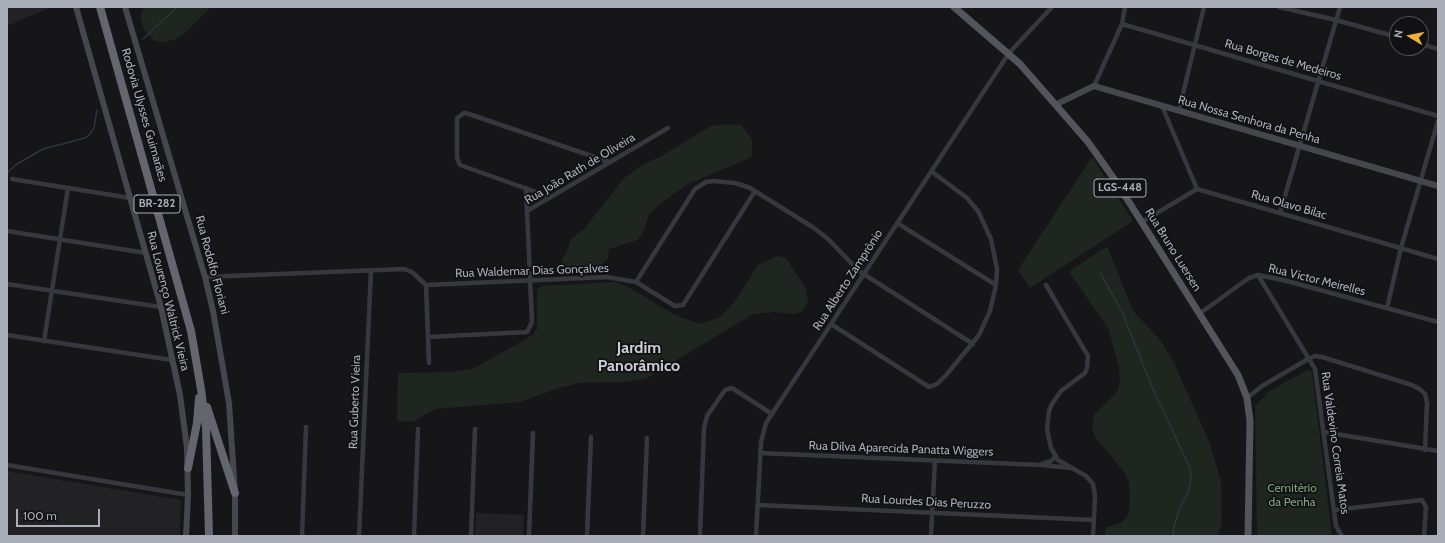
<!DOCTYPE html>
<html>
<head>
<meta charset="utf-8">
<style>
	body { margin:0 }
	#map { position:relative; width:1445px; height:543px; overflow:hidden; background:#161618; font-family:Cabin,sans-serif }
	canvas { display:block }
	.frame { position:absolute; inset:0; border:8px solid #a8adb8; pointer-events:none }
	.north { position:absolute; left:1389px; top:16px; width:40px; height:40px; box-sizing:border-box; background:#111113; border:1px solid #4d4f55; border-radius:50%; rotate:280deg; font-size:11px; font-weight:700; line-height:16px; text-align:center; color:#a8adb8 }
	.north::after { content:''; display:block; margin:auto; width:14px; height:18px; background:#f2b134; clip-path:polygon(50% 0,100% 100%,50% 72%,0 100%) }
	.scale { position:absolute; left:16px; top:509px; width:84px; height:18px; box-sizing:border-box; border:2px solid #a8adb8; border-top:0; padding-left:5px; font-size:12px; line-height:14px; white-space:nowrap; color:#a8adb8; -webkit-text-stroke:3px #111113; paint-order:stroke }
</style>
</head>
<body>
<div id="map">
<canvas width="1445" height="543"></canvas>
<div class="frame"></div>
<div class="north">N</div>
<div class="scale">100 m</div>
</div>
<script>
const ctx = document.querySelector('canvas').getContext('2d');
ctx.lineJoin = 'round';
function fill(path, color) { ctx.fillStyle = color; ctx.fill(path, 'evenodd'); }
const toPath = rows => new Path2D(rows.map(r => 'M' + r).join(''));
function strokePath(path, color, width, dash) { ctx.strokeStyle = color; ctx.lineWidth = width; ctx.lineCap = dash ? 'butt' : 'round'; ctx.setLineDash(dash || []); ctx.stroke(path); }
function drawText(font, color, halo, rows, align = 'center') {
  ctx.font = font + ' Cabin,sans-serif'; ctx.lineWidth = 3.5; ctx.setLineDash([]); ctx.textBaseline = 'middle'; ctx.strokeStyle = halo; ctx.fillStyle = color; for (const [text, x, y, turn = 0] of rows) {
    ctx.save(); ctx.translate(x, y); ctx.rotate((+turn || 0) * Math.PI / 180); ctx.textAlign = isNaN(turn) ? turn : align; if (halo) ctx.strokeText(text, 0, 0); ctx.fillText(text, 0, 0); ctx.restore();
  }
}
const built = toPath([
	[7,7,52,7,7,26],
	[7,471,181,500,180,536,7,536],
	[476,513,524,515,523,536,475,536]
]);
const green = toPath([
	[144,7,211,7,185,33,176,39,166,42,155,41,144,30,140,17],
	[727,124,741,125,752,139,752,155,750,158,688,184,664,201,649,214,643,233,637,240,609,249,608,258,600,267,582,273,564,270,561,261,566,254,571,239,584,229,624,178,644,164,660,157,711,126],
	[1092,157,1133,221,1030,288,1018,270],
	[1107,246,1133,311,1162,342,1175,365,1210,444,1221,481,1222,523,1218,536,1104,536,1106,527,1121,523,1128,515,1130,504,1129,482,1124,472,1095,437,1092,427,1094,415,1117,392,1120,382,1119,368,1109,330,1070,273,1071,270],
	[777,256,786,258,806,289,808,302,803,311,795,314,774,312,753,314,645,379,623,382,579,383,558,388,520,402,435,409,417,419,414,422,397,421,398,373,453,372,474,368,525,340,533,334,537,328,537,290,541,286,615,282,630,288,675,315,700,324,720,317,735,301,758,265],
	[1307,370,1312,372,1332,536,1257,536,1255,406,1268,392]
]);
const stream = toPath([
	[143,39,177,7],
	[7,173,17,164,43,149,85,138,89,135,94,128,97,110],
	[1101,274,1122,312,1153,389,1190,468,1191,479,1188,493,1179,509,1173,531,1174,536]
]);
const street = toPath([
	[1279,7,1336,20,1397,37],
	[1122,24,1438,116],
	[1421,44,1438,49],
	[1094,86,1122,24,1125,7],
	[1162,106,1197,189],
	[1179,110,1204,7],
	[12,179,130,198],
	[526,188,527,211],
	[550,197,460,165,457,158,457,118,464,113,469,114,609,162],
	[1280,213,1340,7],
	[1142,222,1197,189,1438,259],
	[897,223,996,285],
	[7,231,146,253],
	[1258,275,1315,369,1336,526,1342,536],
	[205,277,404,269,412,272,426,285],
	[636,282,695,189,706,182,714,181,735,183,750,188,814,228,828,239,859,271,973,344],
	[7,284,161,307],
	[426,285,607,277,636,282,670,303,675,306,683,305,755,191],
	[426,285,429,363],
	[1046,285,1088,356,1087,368,1085,373,1061,391,1052,404,1049,411,1047,429,1051,448,1058,460,1086,476,1093,484,1095,496,1093,536],
	[1387,308,1401,248,1438,121],
	[1199,314,1249,278,1258,275,1283,280,1438,322],
	[831,324,929,387,937,384,947,374,979,335,990,311,996,285,997,269,991,239,978,211,967,198,931,171],
	[7,335,172,360],
	[428,337,527,332,532,322,527,211,668,128],
	[44,341,68,188],
	[1247,398,1262,386,1308,359,1315,356,1322,357,1412,385,1421,390,1425,394,1427,403,1425,450],
	[1324,432,1438,451],
	[760,453,1041,465,1071,468],
	[1042,464,1051,461,1056,456],
	[7,465,188,495],
	[758,505,1094,520],
	[1334,510,1422,500,1426,507,1424,536],
	[302,536,306,427],
	[359,536,371,270],
	[414,536,418,429],
	[471,536,475,429],
	[529,536,533,433],
	[587,536,591,437],
	[643,536,647,438],
	[700,536,704,428,707,416,725,390,732,388,772,414],
	[756,536,761,442,766,423,1009,53,1052,7],
	[931,536,935,460]
]);
const secondary = toPath([
	[76,7,161,307,180,395,187,448,188,495,186,536],
	[125,7,205,277,213,311,229,403,235,493,235,536],
	[1057,104,1094,86,1438,186]
]);
const primary = toPath([
	[954,7,1020,64,1088,142,1117,183,1238,375,1247,398,1250,421,1248,536]
]);
const highway = toPath([
	[100,7,191,331,201,389,206,428,209,536],
	[207,407,235,493],
	[188,468,197,423,199,398]
]);
const shields = [
	[1120,188,52],
	[157,204,46]
];
const shieldNames = [
	["LGS-448",1120,188],
	["BR-282",157,204]
];
const streetNames = [
	["Rua Borges de Medeiros",1283,60,16],
	["Rodovia Ulysses Guimarães",144,115,74],
	["Rua Nossa Senhora da Penha",1249,120,16],
	["Rua João Rath de Oliveira",580,169,-31],
	["Rua Olavo Bilac",1289,205,16],
	["Rua Bruno Luersen",1173,250,58],
	["Rua Rodolfo Floriani",212,265,75],
	["Rua Waldemar Dias Gonçalves",532,271,-2],
	["Rua Alberto Zamprônio",848,280,-57],
	["Rua Victor Meirelles",1317,280,14],
	["Rua Lourenço Waltrick Vieira",168,301,76],
	["Rua Guberto Vieira",355,402,-88],
	["Rua Valdevino Correia Matos",1335,443,82],
	["Rua Dilva Aparecida Panatta Wiggers",901,449,2],
	["Rua Lourdes Dias Peruzzo",926,502,3]
];
const parkNames = [
	["Cemitério",1292,488],
	["da Penha",1292,502]
];
const districtNames = [
	["Jardim",639,348],
	["Panorâmico",639,366]
];
fill(built, '#222225');
fill(green, '#1e261f');
strokePath(stream, '#2c353c', 1.5);
strokePath(street, '#37383d', 4.5);
strokePath(secondary, '#45474d', 6);
strokePath(primary, '#53555c', 7);
strokePath(highway, '#63666e', 8);
for (const [x, y, w] of shields) { const box = new Path2D(); box.roundRect(x - w / 2, y - 9, w, 18, 3); ctx.fillStyle = '#111113'; ctx.fill(box); strokePath(box, '#a8adb8', 1); }
drawText('bold 11px', '#a8adb8', null, shieldNames);
drawText('12px', '#a8adb8', '#111113', streetNames);
drawText('12px', '#7fa381', '#111113', parkNames);
drawText('bold 16px', '#c9ccd4', '#111113', districtNames);
</script>
</body>
</html>
